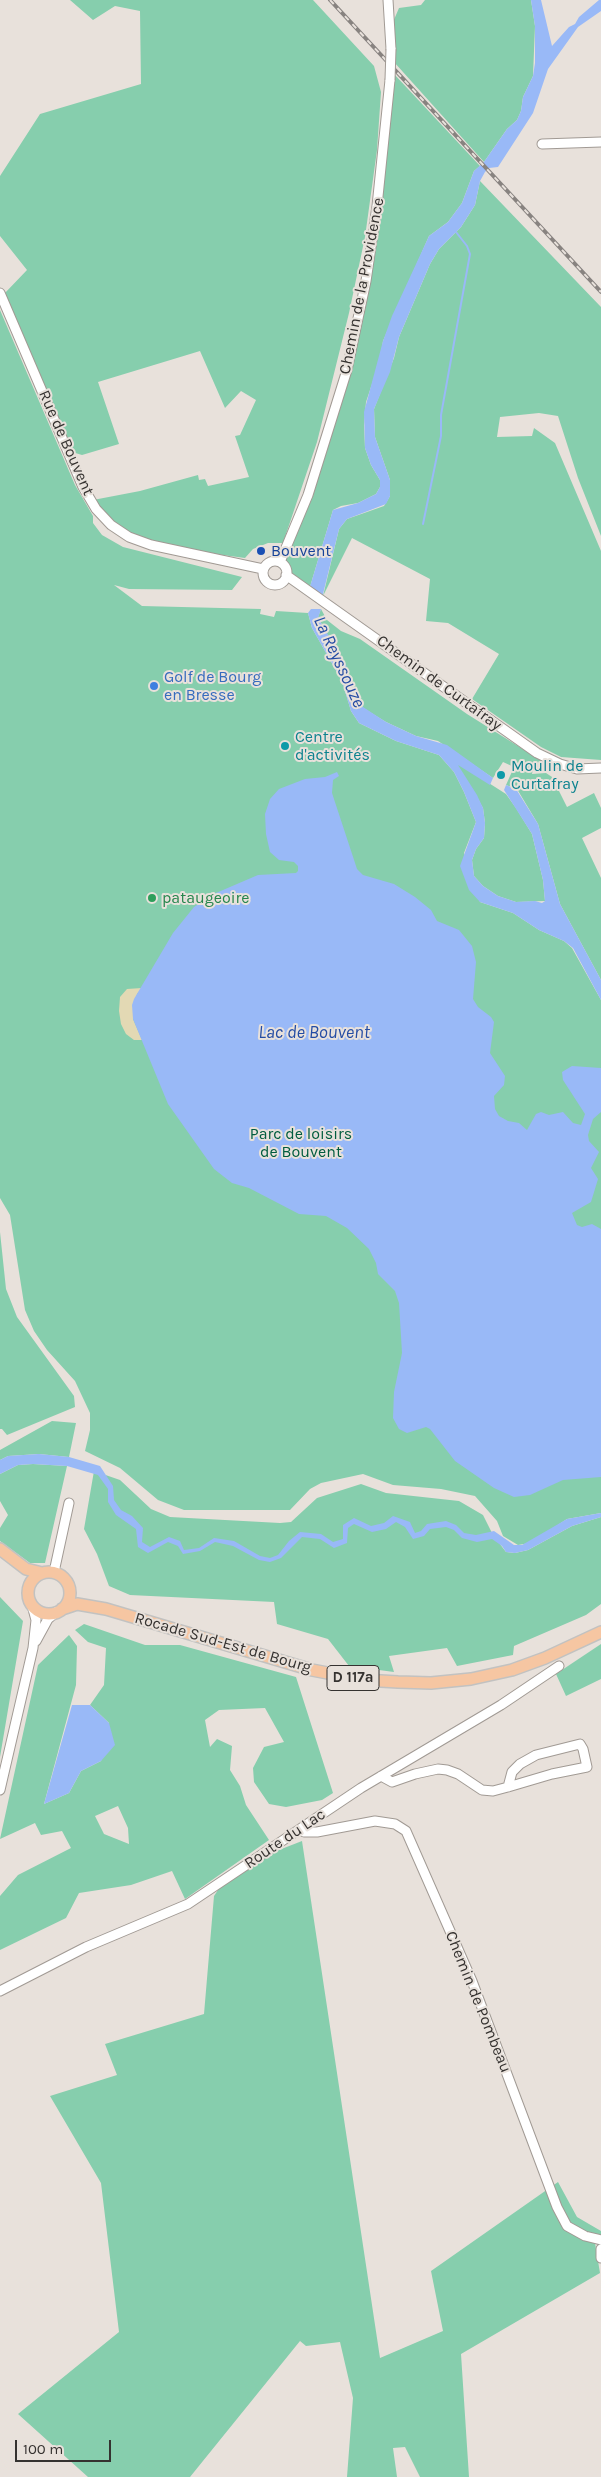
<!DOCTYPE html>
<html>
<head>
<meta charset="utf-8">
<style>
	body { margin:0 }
	#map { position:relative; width:601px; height:2477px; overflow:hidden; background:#e8e1db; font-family:Karla,sans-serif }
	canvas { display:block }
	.scale { position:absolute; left:15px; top:2440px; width:96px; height:22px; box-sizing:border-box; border:2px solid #353230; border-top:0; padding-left:6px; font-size:15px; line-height:18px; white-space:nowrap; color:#353230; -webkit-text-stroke:4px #e8e1db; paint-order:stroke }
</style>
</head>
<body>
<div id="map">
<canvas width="601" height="2477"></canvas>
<div class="scale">100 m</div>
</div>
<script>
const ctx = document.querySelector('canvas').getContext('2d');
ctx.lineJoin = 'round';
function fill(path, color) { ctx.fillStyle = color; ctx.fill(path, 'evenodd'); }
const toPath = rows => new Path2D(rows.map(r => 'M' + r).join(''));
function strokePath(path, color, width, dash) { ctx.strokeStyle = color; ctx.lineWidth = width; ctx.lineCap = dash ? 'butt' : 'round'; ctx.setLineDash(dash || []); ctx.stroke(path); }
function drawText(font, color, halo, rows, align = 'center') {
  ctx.font = font + ' Karla,sans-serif'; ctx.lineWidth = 4; ctx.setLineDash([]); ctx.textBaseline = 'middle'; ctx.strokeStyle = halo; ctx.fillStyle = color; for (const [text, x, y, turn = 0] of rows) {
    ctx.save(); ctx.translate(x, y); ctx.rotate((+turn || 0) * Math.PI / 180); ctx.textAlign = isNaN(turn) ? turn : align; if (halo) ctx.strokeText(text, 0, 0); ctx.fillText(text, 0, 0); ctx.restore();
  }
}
const green = toPath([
	[70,0,313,0,374,66,381,92,377,150,365,237,349,313,317,442,283,543,268,543,253,549,245,558,193,551,139,538,113,524,93,500,140,491,198,475,199,480,205,479,208,486,249,477,235,436,240,435,256,400,241,391,225,408,200,351,98,382,119,444,82,455,72,452,4,294,27,270,0,236,0,176,40,114,141,84,140,11,115,6,93,20],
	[425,0,531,0,535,26,533,76,523,97,521,111,517,120,507,129,484,162,394,62,393,22,399,8,421,5],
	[394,74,480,166,474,171,462,203,448,222,429,236,383,341,380,360,366,402,364,425,365,448,371,465,380,480,380,487,376,494,358,503,341,506,333,510,309,590,289,574,285,560,313,496,358,339,376,243],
	[480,181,601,307,601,536,578,478,558,416,539,413,500,417,497,437,532,436,534,428,555,443,601,551,601,760,561,757,541,747,472,699,499,654,448,623,426,621,430,579,352,538,323,596,339,529,347,519,384,506,390,496,390,480,375,437,374,409,394,358,399,337,430,264,439,249,461,227,475,205],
	[0,310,75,485,93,516,93,523,102,535,123,547,242,577,232,590,129,589,114,585,142,606,261,609,260,614,274,617,276,611,308,613,312,628,342,681,351,711,359,723,396,741,439,755,454,772,464,792,476,822,464,853,480,902,513,913,539,930,564,941,572,948,601,1000,601,1513,567,1519,530,1543,518,1545,503,1536,497,1521,475,1496,441,1489,393,1485,363,1474,321,1483,310,1489,290,1510,184,1510,158,1500,120,1468,85,1451,90,1430,90,1413,75,1381,47,1350,34,1331,25,1310,10,1215,0,1198],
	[321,609,327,620,341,631,360,639,467,714,545,763,543,768,533,769,532,774,546,773,552,777,567,807,594,793,601,808,601,828,582,838,601,878,601,980,560,904,538,824,517,789,506,785,514,767,503,762,493,778,438,741,416,736,386,722,363,708,354,695,350,678,318,617],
	[459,764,506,794,516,808,532,834,543,880,545,901,516,902,498,896,483,886,474,876,472,860,476,849,484,838,485,823,483,808,457,765],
	[0,1232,6,1289,17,1317,74,1396,75,1407,7,1435,2,1429,0,1429],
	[52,1421,76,1423,69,1457,39,1454,8,1456,0,1460,0,1450],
	[33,1464,67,1466,45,1563,30,1563,0,1541,0,1528,8,1515,0,1501,0,1474,18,1465],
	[94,1471,120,1480,151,1509,170,1517,280,1523,291,1522,317,1498,361,1484,386,1493,459,1501,483,1515,493,1535,506,1552,515,1553,528,1550,572,1526,601,1517,601,1604,586,1615,514,1646,513,1655,457,1666,447,1648,389,1656,394,1672,349,1666,328,1639,277,1624,274,1602,130,1595,109,1586,97,1554,84,1529],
	[0,1597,23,1621,0,1757],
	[84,1624,145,1645,180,1645,296,1677,333,1793,322,1800,286,1807,269,1804,254,1782,253,1768,264,1747,284,1742,265,1708,219,1710,205,1720,210,1747,217,1739,232,1746,230,1770,240,1786,246,1805,269,1840,185,1899,172,1871,131,1885,79,1893,66,1918,0,1950,0,1896,18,1875,71,1848,62,1831,41,1835,35,1823,0,1839,38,1665,69,1635,77,1646,76,1685,44,1804,69,1793,81,1771,101,1761,109,1723,90,1705,104,1685,106,1648,88,1642,75,1630],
	[118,1806,128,1828,129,1844,104,1834,95,1816],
	[601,1644,601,1679,566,1696,556,1674],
	[302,1841,380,2358,443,2331,431,2271,558,2182,577,2217,601,2231,601,2239,595,2243,600,2273,461,2354,469,2477,420,2477,405,2447,393,2448,397,2477,347,2477,353,2398,340,2342,306,2346,300,2341,190,2477,88,2477,18,2414,119,2332,101,2183,50,2096,117,2075,105,2044,204,2014,214,1896,222,1884,261,1857]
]);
const sand = toPath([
	[142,988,137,994,133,1019,142,1040,134,1040,126,1034,121,1024,119,1011,120,997,127,989]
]);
const water = toPath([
	[531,0,541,0,552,46,569,27,575,24,579,17,599,0,601,0,601,11,578,27,548,69,533,113,498,167,489,168,485,172,480,181,475,205,461,227,439,249,430,264,399,337,390,372,374,409,375,437,390,480,390,496,386,504,347,519,339,529,322,598,309,590,333,510,358,503,376,494,380,487,380,480,371,465,365,448,364,412,383,341,392,316,429,236,448,222,462,203,474,171,484,162,507,129,517,120,521,111,523,97,533,76,535,63,535,26],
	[311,609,321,609,318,618,346,665,354,695,363,707,386,722,416,736,447,745,493,778,490,785,458,765,477,795,483,808,485,823,484,838,476,849,472,860,474,876,483,886,498,896,516,902,535,901,542,903,545,901,543,880,532,834,504,790,506,785,516,789,538,824,560,904,601,980,601,1000,573,948,564,941,539,930,513,913,480,902,469,890,460,866,476,822,464,792,454,772,439,755,396,741,359,723,351,711,342,681,312,628,308,613],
	[337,772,339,776,333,780,332,793,357,869,363,875,394,884,415,897,431,910,437,921,459,930,472,946,476,962,473,999,478,1007,491,1017,494,1022,490,1053,505,1076,504,1085,494,1096,495,1109,499,1116,508,1121,519,1123,527,1130,536,1114,541,1112,549,1115,563,1112,573,1123,581,1125,585,1114,563,1080,562,1072,572,1066,601,1068,601,1112,593,1119,588,1135,589,1141,599,1152,591,1168,598,1179,591,1202,572,1213,577,1225,582,1227,592,1224,601,1229,601,1477,563,1480,530,1495,514,1497,494,1488,455,1461,430,1429,426,1427,407,1433,399,1429,393,1418,394,1392,402,1353,399,1303,395,1291,378,1274,376,1263,369,1249,347,1228,326,1216,299,1214,249,1188,232,1183,214,1169,168,1104,133,1019,132,1005,134,999,173,933,194,907,216,893,258,875,296,873,298,871,298,866,294,862,279,860,270,852,266,834,265,814,270,799,279,789,305,779,325,777],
	[39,1454,69,1457,100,1466,113,1486,114,1500,121,1510,132,1516,143,1528,142,1542,150,1547,169,1537,180,1541,184,1550,199,1548,214,1538,234,1541,260,1556,270,1558,278,1555,289,1541,300,1532,321,1534,333,1542,343,1539,343,1525,354,1518,371,1526,384,1523,393,1516,410,1522,415,1533,421,1531,427,1524,446,1521,456,1525,464,1533,476,1535,494,1531,514,1545,522,1545,567,1519,601,1513,601,1517,572,1526,528,1550,515,1553,506,1552,502,1546,492,1539,477,1542,462,1538,454,1530,446,1527,430,1529,424,1536,413,1539,405,1527,396,1522,386,1529,372,1532,354,1524,348,1528,347,1543,334,1548,320,1539,302,1537,281,1558,270,1562,259,1560,233,1546,215,1542,200,1551,183,1554,178,1546,168,1542,148,1553,138,1547,136,1529,116,1515,108,1502,108,1489,98,1475,67,1466,33,1464,18,1465,0,1474,0,1460,8,1456],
	[72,1705,90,1705,109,1723,115,1745,101,1761,81,1771,69,1793,44,1804]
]);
const stream = toPath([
	[423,524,441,436,441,415,470,254,467,246,456,232]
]);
const minor = toPath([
	[388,0,391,49],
	[542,144,601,142],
	[0,293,83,487,96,509,111,525,129,537,151,545,263,569],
	'263 573a12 12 0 1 1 24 0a12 12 0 1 1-24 0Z',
	[280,562,308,495,347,370,366,281,377,206,390,80],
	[286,575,537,753,560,764,577,769,601,768],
	[54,1572,69,1503],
	[36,1641,48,1619,56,1612],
	[381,1776,392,1782,415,1774,438,1769,447,1770,458,1774,482,1790,493,1791,508,1787,552,1774,587,1767,583,1749,580,1744,536,1755,520,1764,512,1772,508,1787],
	[0,1790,33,1648,36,1620,32,1605],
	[299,1830,304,1832,317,1832,375,1821,395,1824,406,1831,472,1981,557,2207,567,2226,585,2236,601,2240],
	[0,1991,86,1947,188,1904,361,1788,501,1705,559,1666],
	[601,2249,601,2258]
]);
const major = toPath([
	[0,1549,26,1569,42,1573],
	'28 1593a21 21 0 1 1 42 0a21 21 0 1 1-42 0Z',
	[62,1609,77,1604,106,1609,312,1670,364,1680,398,1682,431,1683,471,1679,512,1670,545,1658,601,1632]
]);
const rail = toPath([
	[330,0,601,292]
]);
const minorBridge = toPath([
	[390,80,391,49]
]);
const markers = [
	[261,551,5,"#1a4fb4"],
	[154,686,5,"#3f7fe0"],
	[285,746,5,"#0f9aa8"],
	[501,775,5,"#0f9aa8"],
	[152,898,5,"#2e9e5b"]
];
const shields = [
	[353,1678,52]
];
const shieldNames = [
	["D 117a",353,1678]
];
const streetNames = [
	["Chemin de la Providence",362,286,-79],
	["Rue de Bouvent",66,443,66],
	["Chemin de Curtafray",439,683,36],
	["Rocade Sud-Est de Bourg",223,1643,16],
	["Route du Lac",285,1839,-34],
	["Chemin de Pombeau",478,2002,68]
];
const transitNames = [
	["Bouvent",271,551]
];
const shopNames = [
	["Golf de Bourg",164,677],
	["en Bresse",164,695]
];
const cultureNames = [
	["Centre",295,737],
	["d'activités",295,755],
	["Moulin de",511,766],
	["Curtafray",511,784]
];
const leisureNames = [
	["pataugeoire",162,898]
];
const parkNames = [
	["Parc de loisirs",301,1134],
	["de Bouvent",301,1152]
];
const waterNames = [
	["La Reyssouze",339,662,65],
	["Lac de Bouvent",314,1033]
];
fill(green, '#86cead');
fill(sand, '#e3d9b4');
fill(water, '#99b9f7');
strokePath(stream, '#99b9f7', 2);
strokePath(minor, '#a19a94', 11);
strokePath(major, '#c2c2c1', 14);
strokePath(minor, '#fff', 9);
strokePath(major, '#f6c6a2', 11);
strokePath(rail, '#888380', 4);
strokePath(rail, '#e8e1db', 2, [5.5]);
strokePath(minorBridge, '#a19a94', 11, []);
strokePath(minorBridge, '#fff', 9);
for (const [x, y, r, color] of markers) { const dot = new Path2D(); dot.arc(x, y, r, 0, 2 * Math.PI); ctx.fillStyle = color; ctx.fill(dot); strokePath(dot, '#e8e1db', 2); }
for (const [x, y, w] of shields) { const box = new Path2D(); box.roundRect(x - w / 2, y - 12.5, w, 25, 4); ctx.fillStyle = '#e8e1db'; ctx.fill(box); strokePath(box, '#353230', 1); }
drawText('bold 15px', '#353230', null, shieldNames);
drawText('16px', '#353230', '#e8e1db', streetNames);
drawText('16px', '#164399', '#e8e1db', transitNames, 'left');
drawText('16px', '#366cbe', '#e8e1db', shopNames, 'left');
drawText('16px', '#0d838f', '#e8e1db', cultureNames, 'left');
drawText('16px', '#27864d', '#e8e1db', leisureNames, 'left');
drawText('16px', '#005c3f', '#e8e1db', parkNames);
drawText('italic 18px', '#244ca4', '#e8e1db', waterNames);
</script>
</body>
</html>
